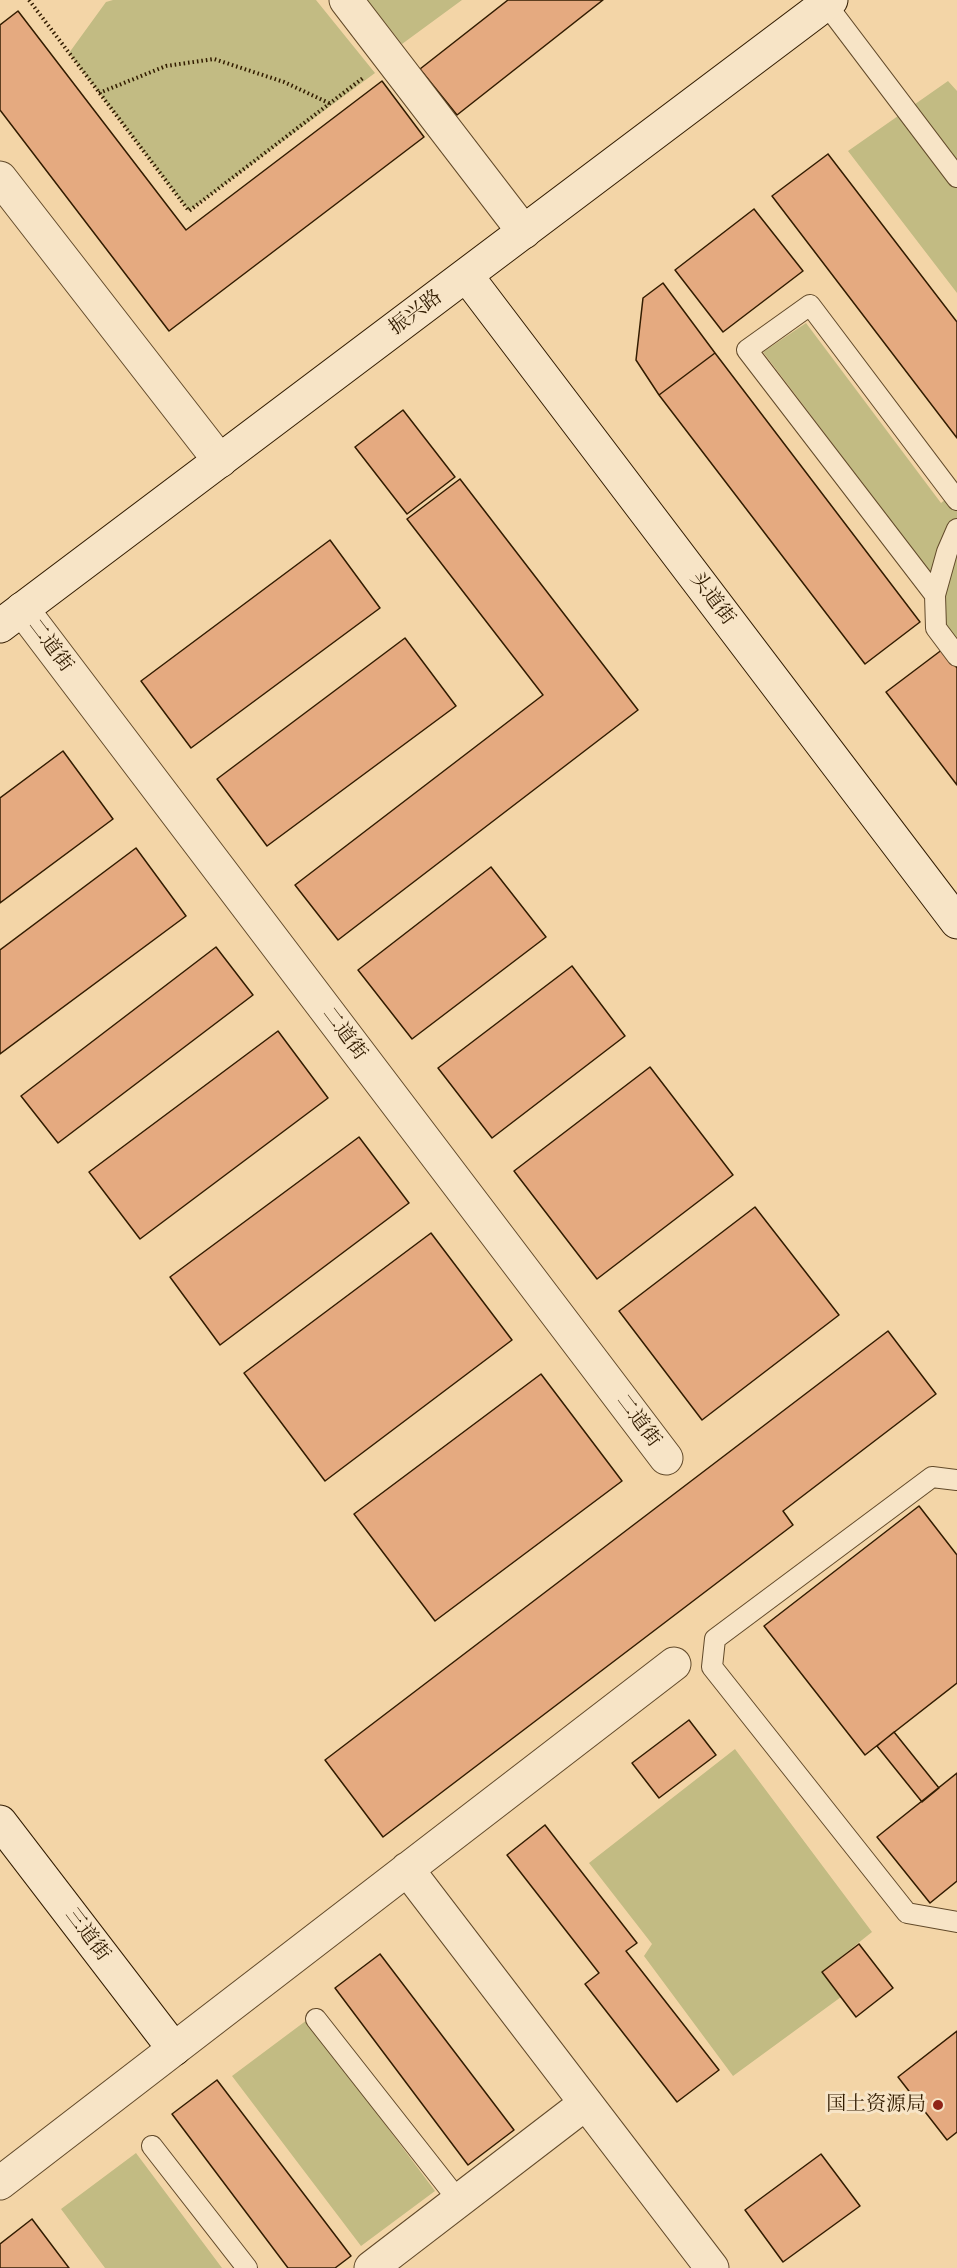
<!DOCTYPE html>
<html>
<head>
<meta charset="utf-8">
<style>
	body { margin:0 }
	canvas { display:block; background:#f3d5a7 }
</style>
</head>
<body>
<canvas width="957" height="2268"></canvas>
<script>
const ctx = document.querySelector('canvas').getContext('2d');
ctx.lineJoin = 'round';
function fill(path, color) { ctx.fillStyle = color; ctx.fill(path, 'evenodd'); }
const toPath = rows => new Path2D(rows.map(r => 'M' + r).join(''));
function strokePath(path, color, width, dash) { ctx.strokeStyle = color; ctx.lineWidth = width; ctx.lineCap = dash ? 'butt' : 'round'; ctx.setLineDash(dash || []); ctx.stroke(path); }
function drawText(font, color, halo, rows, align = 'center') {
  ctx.font = font + ' "IM FELL French Canon","Noto Serif SC",serif'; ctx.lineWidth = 6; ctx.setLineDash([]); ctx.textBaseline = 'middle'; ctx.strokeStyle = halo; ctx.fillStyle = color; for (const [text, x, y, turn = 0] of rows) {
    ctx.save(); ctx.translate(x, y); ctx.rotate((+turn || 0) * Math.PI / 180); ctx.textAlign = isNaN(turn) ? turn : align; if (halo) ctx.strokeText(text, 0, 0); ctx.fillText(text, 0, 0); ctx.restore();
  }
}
const green = toPath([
	[113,0,316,0,375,73,189,211,69,53,106,2],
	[367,0,462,0,402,44],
	[948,81,957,91,957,293,848,151],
	[806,323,941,503,957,490,957,642,948,631,929,571,763,352],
	[735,1749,872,1932,822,1972,841,1997,733,2076,644,1956,652,1944,589,1863],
	[307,2020,435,2191,361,2246,232,2076],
	[136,2153,222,2268,105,2268,61,2209]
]);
const building = toPath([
	[508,0,603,0,457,115,420,69,508,0],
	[18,11,186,230,382,81,424,137,169,331,0,110,0,25,18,11],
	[828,154,957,322,957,438,772,196,828,154],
	[754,209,803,271,723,332,675,270,754,209],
	[663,283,715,353,659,395,636,360,643,298,663,283],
	[715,353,920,622,865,664,659,395,715,353],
	[403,410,455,477,407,514,355,447,403,410],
	[460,479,638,710,338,940,295,885,543,695,407,519,460,479],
	[330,540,380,608,191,748,141,681,330,540],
	[405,638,456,706,267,846,217,779,405,638],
	[943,649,957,668,957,785,886,692,943,649],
	[63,751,113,819,0,903,0,798,63,751],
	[136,848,186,916,0,1054,0,950,136,848],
	[491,867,546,937,412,1039,358,970,491,867],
	[216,947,253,995,58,1143,21,1096,216,947],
	[572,966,625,1036,492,1138,438,1068,572,966],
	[278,1031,328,1098,140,1239,89,1172,278,1031],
	[650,1067,733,1175,597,1279,514,1171,650,1067],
	[359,1137,409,1203,220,1345,170,1277,359,1137],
	[755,1207,839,1315,702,1420,619,1311,755,1207],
	[431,1233,512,1340,325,1481,244,1373,431,1233],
	[888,1331,936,1394,783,1511,793,1525,383,1837,325,1760,888,1331],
	[541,1374,622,1481,435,1621,354,1514,541,1374],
	[919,1506,957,1555,957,1683,865,1755,764,1626,919,1506],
	[689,1720,716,1755,659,1798,632,1763,689,1720],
	[894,1732,939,1788,922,1802,877,1746,894,1732],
	[957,1773,957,1881,930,1903,877,1837,957,1773],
	[545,1825,637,1943,626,1951,719,2070,677,2102,585,1984,599,1973,507,1855,545,1825],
	[859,1944,893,1988,856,2017,822,1972,859,1944],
	[380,1954,514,2130,468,2165,335,1988,380,1954],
	[957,2031,957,2132,947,2140,898,2077,957,2031],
	[217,2080,351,2256,335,2268,288,2268,172,2114,217,2080],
	[821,2154,860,2206,783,2262,745,2210,821,2154],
	[32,2219,69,2268,0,2268,0,2244,32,2219]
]);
const path = toPath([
	[29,0,189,211,363,78],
	[99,93,166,66,214,59,284,82,331,104]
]);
const lane = toPath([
	[826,4,957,177],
	[957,529,947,552,935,595,936,628,957,656],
	[935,595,747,350,810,305,957,500],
	[957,1480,932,1477,715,1639,712,1667,907,1913,957,1922],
	[316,2019,459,2201],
	[152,2146,247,2268]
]);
const street = toPath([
	[346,0,524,232],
	[0,178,220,461],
	[22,609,666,1458],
	[407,1869,712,2268],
	[0,2183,674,1664],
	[371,2268,586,2103]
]);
const secondary = toPath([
	[466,275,957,922],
	[0,626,831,0],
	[0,1822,174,2049]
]);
const markers = [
	[938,2105,6,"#8f2418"]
];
const streetNames = [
	["振兴路",416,313,-37],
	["头道街",712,599,53],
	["二道街",50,646,53],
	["二道街",344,1034,53],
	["二道街",638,1421,53],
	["三道街",87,1935,53]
];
const poiNames = [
	["国土资源局",926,2105]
];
fill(green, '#c2bb83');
fill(building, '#e5aa80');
strokePath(building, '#321c00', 1.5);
strokePath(lane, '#624a2a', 22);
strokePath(street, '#624a2a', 35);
strokePath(secondary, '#321c00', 35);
strokePath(path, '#321c00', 4, [1.5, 3]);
strokePath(lane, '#f7e4c6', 20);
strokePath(street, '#f7e4c6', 33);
strokePath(secondary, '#f7e4c6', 33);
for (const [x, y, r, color] of markers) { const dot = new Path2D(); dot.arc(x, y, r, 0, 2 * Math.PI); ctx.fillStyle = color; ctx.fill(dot); strokePath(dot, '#f7e4c6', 2); }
drawText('20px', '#321c00', '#f7e4c6', streetNames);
drawText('20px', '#321c00', '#f7e4c6', poiNames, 'right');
</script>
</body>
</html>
